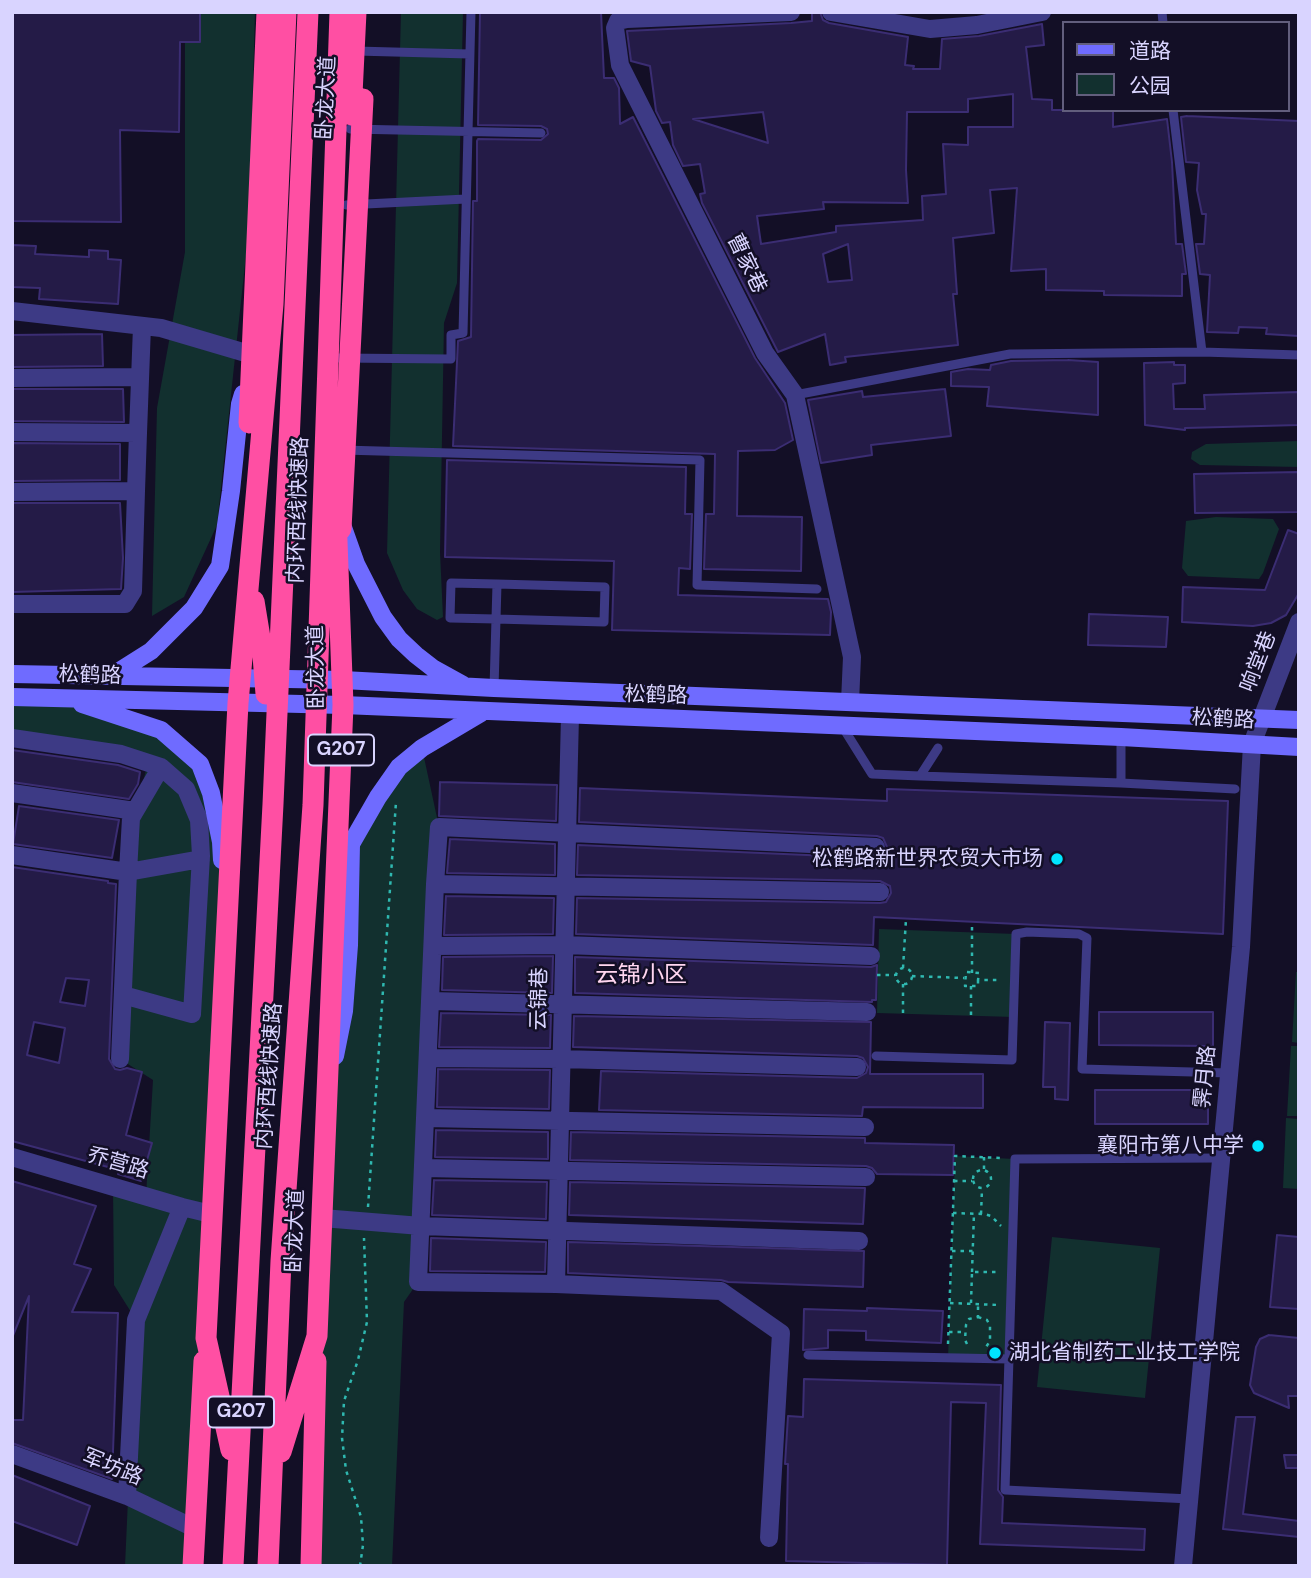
<!DOCTYPE html>
<html>
<head>
<meta charset="utf-8">
<style>
	body { margin:0 }
	#map { position:relative; width:1311px; height:1578px; overflow:hidden; background:#130f26; font-family:"DM Sans","Noto Sans SC",sans-serif }
	canvas { display:block }
	.frame { position:absolute; inset:0; border:14px solid #d9d4ff; pointer-events:none }
	.legend { position:absolute; left:1062px; top:21px; width:228px; height:91px; box-sizing:border-box; background:#130f26; border:2px solid #625e7d; margin:0; padding:9px 12px; list-style:none; font-size:21px; color:#d9d4ff }
	.legend li { display:flex; align-items:center; gap:14px; height:35px }
	.legend b { width:35px; border:2px solid #625e7d }
</style>
</head>
<body>
<div id="map">
<canvas width="1311" height="1578"></canvas>
<div class="frame"></div>
<ul class="legend">
<li><b style="height:9px;background:#6f6bff"></b>道路</li>
<li><b style="height:19px;background:#12302f"></b>公园</li>
</ul>
</div>
<script>
const ctx = document.querySelector('canvas').getContext('2d');
ctx.lineJoin = 'round';
function fill(path, color) { ctx.fillStyle = color; ctx.fill(path, 'evenodd'); }
const toPath = rows => new Path2D(rows.map(r => 'M' + r).join(''));
function strokePath(path, color, width, dash) { ctx.strokeStyle = color; ctx.lineWidth = width; ctx.lineCap = dash ? 'butt' : 'round'; ctx.setLineDash(dash || []); ctx.stroke(path); }
function drawText(font, color, halo, rows, align = 'center') {
  ctx.font = font + ' "DM Sans","Noto Sans SC",sans-serif'; ctx.lineWidth = 5; ctx.setLineDash([]); ctx.textBaseline = 'middle'; ctx.strokeStyle = halo; ctx.fillStyle = color; for (const [text, x, y, turn = 0] of rows) {
    ctx.save(); ctx.translate(x, y); ctx.rotate((+turn || 0) * Math.PI / 180); ctx.textAlign = isNaN(turn) ? turn : align; if (halo) ctx.strokeText(text, 0, 0); ctx.fillText(text, 0, 0); ctx.restore();
  }
}
const green = toPath([
	[185,12,255,12,249,227,217,525,184,597,152,616,157,408,185,252],
	[401,12,463,12,457,283,444,323,440,552,443,617,437,620,417,609,403,590,387,553],
	[1299,441,1299,467,1200,465,1191,459,1192,452,1206,444],
	[1216,517,1273,519,1279,529,1263,573,1259,579,1188,576,1182,568,1186,521],
	[12,697,62,697,161,730,200,764,221,842,193,1566,125,1566,136,1320,114,1285,113,1186,146,1196,153,1080,120,1059,135,811,148,763,12,738],
	[422,748,439,827,418,1282,404,1302,392,1566,311,1566,317,1336,351,844],
	[879,929,1016,934,1014,1017,877,1013],
	[1296,972,1299,972,1299,1043,1292,1042],
	[1291,1046,1299,1046,1299,1116,1287,1116],
	[1286,1118,1299,1119,1299,1189,1283,1188],
	[955,1156,1015,1159,1009,1359,948,1358],
	[1052,1237,1160,1248,1145,1398,1037,1387]
]);
const building = toPath([
	[12,12,200,12,200,42,180,42,179,132,120,130,121,222,12,221,12,12],
	[480,12,601,12,604,78,614,78,619,88,620,124,633,117,755,358,785,403,793,440,775,450,738,451,737,516,802,517,801,571,704,569,706,514,714,514,715,454,453,446,458,341,471,337,473,201,477,201,477,141,478,139,541,140,548,134,547,129,541,126,478,125,480,12],
	[812,12,820,12,823,20,829,23,908,37,905,65,914,66,913,69,940,69,942,39,979,36,1042,24,1044,45,1026,47,1032,99,1052,100,1052,110,1113,110,1113,127,1167,119,1172,162,1176,244,1182,244,1186,274,1182,274,1182,296,1104,295,1104,291,1046,290,1046,269,1011,271,1017,188,990,190,994,233,953,238,957,294,953,294,958,345,845,357,846,362,830,365,825,334,778,352,702,203,700,194,705,193,700,164,683,166,673,145,670,122,662,123,656,111,650,66,631,61,627,31,791,23,812,21,812,12],
	[1013,94,1013,127,968,127,968,145,943,144,946,194,922,196,923,220,836,226,836,232,761,244,757,216,824,209,823,202,908,203,906,170,907,112,968,112,968,99,1013,94],
	[763,112,768,143,693,119,763,112],
	[848,244,852,280,828,282,823,254,848,244],
	[1187,116,1299,121,1299,336,1266,334,1267,328,1239,327,1238,333,1207,332,1210,275,1200,274,1196,244,1204,244,1206,214,1202,214,1197,190,1199,163,1186,162,1181,117,1187,116],
	[12,245,36,246,35,254,89,257,89,250,108,251,108,259,121,260,118,304,39,299,40,288,12,287,12,245],
	[102,334,103,366,12,367,12,335,102,334],
	[1068,360,1098,362,1098,415,987,406,989,387,951,386,951,372,968,369,990,370,991,365,1011,361,1068,360],
	[1174,362,1174,365,1185,365,1185,383,1173,384,1174,409,1205,409,1204,395,1299,392,1299,425,1185,428,1185,430,1145,425,1144,363,1174,362],
	[12,389,123,389,124,422,13,421,12,389],
	[945,389,951,436,871,445,872,455,821,463,808,400,862,391,863,397,945,389],
	[12,443,120,444,120,480,12,481,12,443],
	[447,460,686,467,685,514,692,514,690,569,679,568,678,595,828,599,831,612,830,635,612,630,614,561,445,557,447,460],
	[1299,472,1299,512,1195,513,1194,474,1299,472],
	[12,503,120,503,123,558,121,589,12,592,12,503],
	[1288,530,1299,534,1299,593,1286,615,1271,623,1253,626,1182,622,1183,587,1265,590,1288,530],
	[1089,614,1168,617,1166,647,1088,645,1089,614],
	[12,750,118,765,140,772,138,784,129,799,12,782,12,750],
	[440,782,557,785,556,821,439,816,440,782],
	[580,788,887,801,887,789,1228,801,1223,934,874,917,873,945,576,934,577,898,880,903,886,902,891,893,890,886,880,881,577,875,578,845,875,858,885,854,887,847,883,838,877,836,579,822,580,788],
	[19,806,119,820,112,858,13,844,19,806],
	[450,839,555,844,555,875,447,873,450,839],
	[12,867,108,881,108,883,116,884,109,1059,115,1069,120,1070,127,1068,142,1072,126,1135,152,1143,141,1181,118,1174,119,1170,12,1141,12,867],
	[66,978,89,980,85,1006,60,1002,66,978],
	[34,1022,65,1028,59,1063,27,1055,34,1022],
	[446,896,554,898,553,934,444,935,446,896],
	[553,956,552,993,442,990,443,957,553,956],
	[575,957,871,967,877,965,876,1000,872,1000,872,1002,575,993,575,957],
	[1099,1012,1213,1012,1213,1046,1099,1045,1099,1012],
	[441,1013,551,1015,550,1048,439,1047,441,1013],
	[574,1016,871,1022,870,1074,983,1074,983,1108,863,1107,862,1116,599,1110,601,1071,857,1078,866,1073,868,1067,863,1058,857,1056,573,1047,574,1016],
	[1045,1022,1070,1023,1068,1100,1055,1099,1055,1087,1043,1087,1045,1022],
	[438,1069,550,1070,549,1109,437,1107,438,1069],
	[1095,1090,1208,1090,1208,1124,1095,1124,1095,1090],
	[436,1130,548,1132,548,1159,435,1157,436,1130],
	[571,1132,865,1138,865,1143,954,1145,953,1175,877,1174,872,1168,866,1166,570,1160,571,1132],
	[434,1180,547,1182,546,1219,432,1215,434,1180],
	[12,1181,96,1206,74,1264,91,1269,72,1312,118,1313,112,1479,12,1443,12,1420,23,1420,29,1296,12,1338,12,1181],
	[570,1182,865,1188,863,1224,569,1215,570,1182],
	[1277,1235,1299,1237,1299,1309,1270,1307,1277,1235],
	[431,1238,546,1242,545,1272,430,1271,431,1238],
	[568,1242,864,1251,863,1287,728,1282,721,1280,568,1273,568,1242],
	[867,1308,943,1311,941,1343,866,1340,866,1331,828,1330,828,1348,803,1350,804,1309,867,1311,867,1308],
	[1269,1335,1299,1338,1299,1396,1288,1396,1289,1408,1254,1393,1250,1385,1256,1347,1260,1339,1269,1335],
	[804,1379,1001,1385,998,1490,1003,1497,1002,1523,1145,1529,1144,1550,980,1544,986,1403,951,1402,947,1565,786,1561,788,1464,785,1464,788,1416,803,1417,804,1379],
	[1236,1417,1255,1417,1243,1514,1299,1521,1299,1537,1223,1529,1236,1417],
	[1284,1455,1299,1455,1299,1468,1286,1468,1284,1455],
	[12,1475,90,1506,77,1545,12,1521,12,1475]
]);
const path = toPath([
	[903,968,906,919],
	'896 976a8 8 0 1 1 16 0a8 8 0 1 1-16 0Z',
	[972,973,972,923],
	[877,975,895,975],
	[912,976,964,978],
	[978,980,978,986,965,986,966,972,979,973,978,980,1001,980],
	[903,984,903,1014],
	[971,986,971,1016],
	[984,1157,984,1170],
	'973 1179a9 9 0 1 1 18 0a9 9 0 1 1-18 0Z',
	[954,1181,972,1181],
	[368,1207,396,802],
	[953,1213,984,1214,991,1216,1001,1226],
	[981,1214,982,1189],
	[952,1251,973,1251],
	[972,1272,974,1213],
	[950,1303,999,1305],
	[971,1303,972,1272,999,1272],
	[978,1317,987,1320,990,1326,990,1341,986,1347],
	[949,1332,965,1332],
	[948,1344,955,1156,1002,1158],
	[967,1344,965,1340,966,1325,969,1319,978,1317,978,1304],
	[360,1566,363,1545,361,1517,346,1470,342,1438,344,1401,358,1360,367,1322,364,1238]
]);
const lane = toPath([
	[1162,12,1163,23],
	[356,51,469,54],
	[1173,110,1202,352,1299,355],
	[350,129,541,133],
	[346,205,466,199],
	[339,358,451,359,451,335,463,333,471,12],
	[795,395,1010,354,1202,352],
	[343,450,700,460,697,585,817,589],
	[494,688,496,619,497,584,605,587,604,622,496,619,450,618,451,583,497,584],
	[842,726,872,774,920,776],
	[938,748,920,776,1121,783,1121,737],
	[1121,783,1235,789],
	[876,1056,1012,1060,1016,934,1027,932,1079,934,1087,938,1082,1069,1229,1073],
	[808,1355,1009,1359],
	[1190,1499,1005,1490,1015,1159,1221,1158]
]);
const street = toPath([
	[791,12,627,19,618,21,615,28,620,65,765,353,795,395,852,657,850,702],
	[831,12,930,29,977,25,1042,12],
	[12,311,161,328,256,356],
	[12,378,140,377],
	[12,432,138,433,136,491],
	[138,433,142,326],
	[12,492,136,491,133,591,125,604,12,604],
	[12,738,121,754,161,767,131,818,128,872,201,859],
	[12,793,135,811],
	[12,855,128,872,120,1059],
	[435,884,439,827,876,847],
	[433,946,564,945,871,956],
	[123,995,192,1014,201,856,199,820,186,789,161,767],
	[431,1001,867,1012],
	[428,1058,561,1059,857,1067],
	[426,1118,865,1127],
	[12,1157,182,1207,211,1214],
	[424,1168,866,1177],
	[322,1218,421,1226,859,1241],
	[556,1284,570,716],
	[12,1454,127,1496,194,1528],
	[127,1496,136,1320,182,1207],
	[769,1538,781,1333,721,1291,556,1284,418,1282,435,884,880,892],
	[1183,1566,1241,947,1252,744,1299,622]
]);
const secondary = toPath([
	[340,519,356,564,383,617,399,639,416,655,434,669,463,685],
	[12,674,343,680,494,688,1299,720],
	[113,675,151,651,194,608,220,566,231,491,240,404,243,394],
	[12,697,343,705,1121,737,1299,747],
	[82,704,161,730,200,764,211,793,221,842,222,860],
	[335,1056,344,1011,349,945,351,844,378,797,399,767,422,748,481,713]
]);
const highway = toPath([
	[351,115,356,12],
	[249,423,267,12],
	[341,529,363,99],
	[254,601,263,656,266,694],
	[231,1450,206,1338,238,703,273,304,286,12],
	[281,1452,317,1336,343,705,336,514],
	[193,1566,204,1361],
	[233,1566,273,804,308,12],
	[268,1566,281,1261,313,805,340,12],
	[311,1566,316,1361]
]);
const markers = [
	[1057,859,7,"#00e5ff"],
	[1258,1146,7,"#00e5ff"],
	[995,1353,7,"#00e5ff"]
];
const shields = [
	[341,750,66],
	[241,1412,66]
];
const shieldNames = [
	["G207",341,750],
	["G207",241,1412]
];
const streetNames = [
	["卧龙大道",327,98,-87],
	["曹家巷",746,264,64],
	["内环西线快速路",299,510,-88],
	["响堂巷",1259,662,-69],
	["卧龙大道",317,667,-91],
	["松鹤路",90,676,2],
	["松鹤路",656,696,2],
	["松鹤路",1223,720,3],
	["云锦巷",540,999,-89],
	["内环西线快速路",270,1076,-86],
	["霁月路",1206,1077,-85],
	["乔营路",118,1164,16],
	["卧龙大道",296,1231,-88],
	["军坊路",112,1468,22]
];
const poiNames = [
	["松鹤路新世界农贸大市场",1043,859],
	["襄阳市第八中学",1244,1146],
	["湖北省制药工业技工学院",1009,1353,"left"]
];
const neighbourhoodNames = [
	["云锦小区",641,976]
];
fill(green, '#12302f');
fill(building, '#241b47');
strokePath(building, '#3b2d73', 2);
strokePath(path, '#2fb8b0', 2.5, [3.5, 5]);
strokePath(lane, '#3d3a85', 9);
strokePath(street, '#3d3a85', 18);
strokePath(secondary, '#6f6bff', 18);
strokePath(highway, '#ff4fa3', 21);
for (const [x, y, r, color] of markers) { const dot = new Path2D(); dot.arc(x, y, r, 0, 2 * Math.PI); ctx.fillStyle = color; ctx.fill(dot); strokePath(dot, '#130f26', 2.5); }
for (const [x, y, w] of shields) { const box = new Path2D(); box.roundRect(x - w / 2, y - 15.5, w, 31, 5); ctx.fillStyle = '#130f26'; ctx.fill(box); strokePath(box, '#d9d4ff', 2); }
drawText('bold 19px', '#d9d4ff', null, shieldNames);
drawText('21px', '#d9d4ff', '#130f26', streetNames);
drawText('21px', '#d9d4ff', '#130f26', poiNames, 'right');
drawText('23px', '#ffd6f0', '#130f26', neighbourhoodNames);
</script>
</body>
</html>
